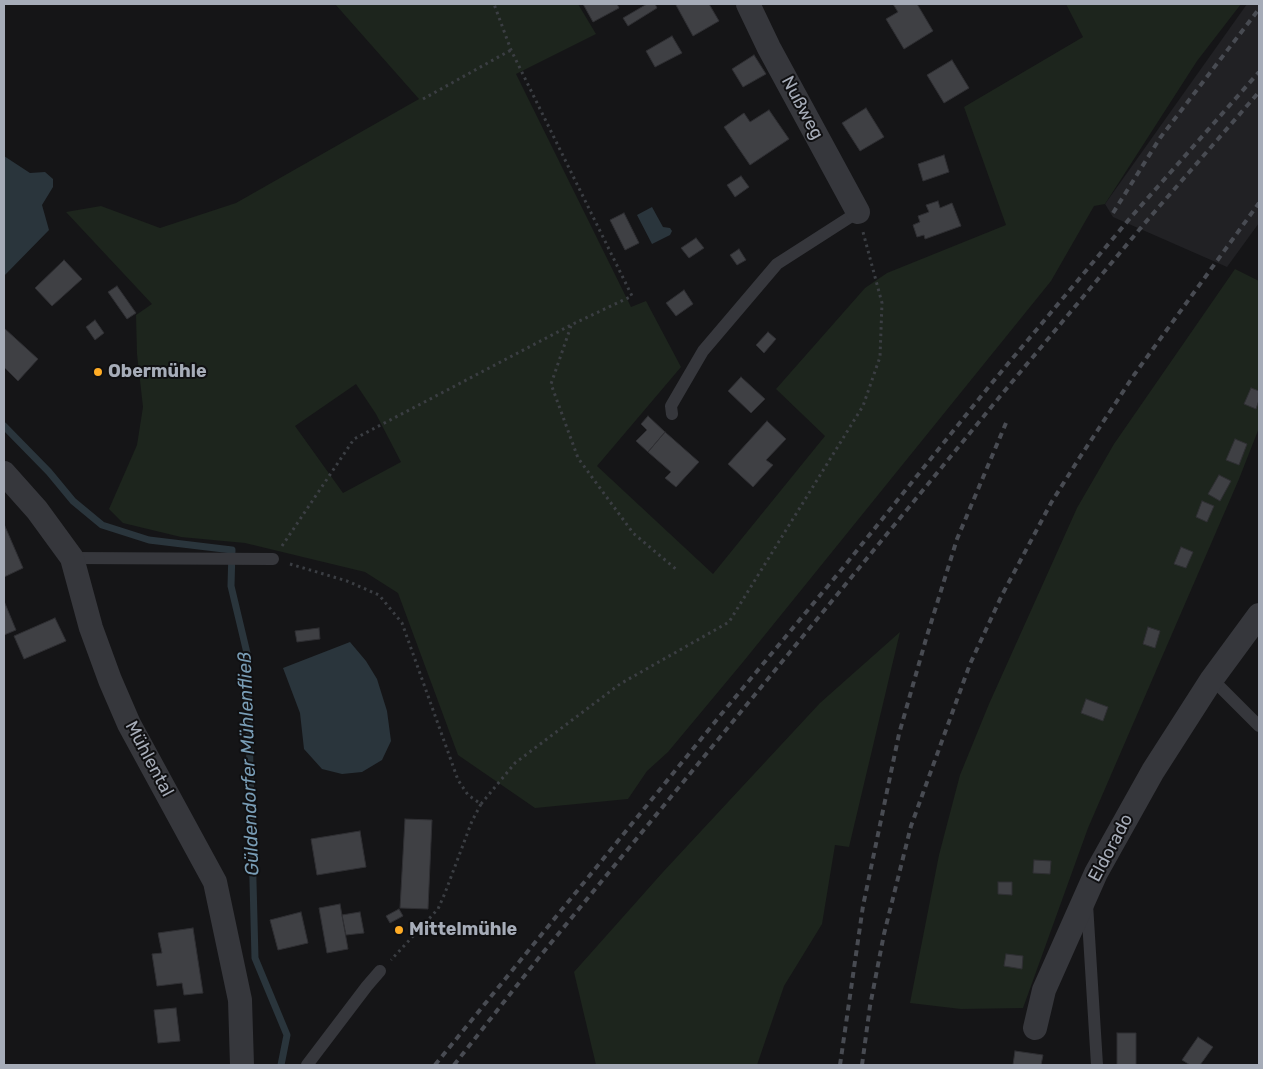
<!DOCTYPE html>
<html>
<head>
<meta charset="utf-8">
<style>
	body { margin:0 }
	#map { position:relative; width:1263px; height:1069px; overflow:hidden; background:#151517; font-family:Rubik,sans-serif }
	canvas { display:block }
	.frame { position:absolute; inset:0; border:5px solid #a6acb8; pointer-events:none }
</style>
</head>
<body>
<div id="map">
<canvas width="1263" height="1069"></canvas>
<div class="frame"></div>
</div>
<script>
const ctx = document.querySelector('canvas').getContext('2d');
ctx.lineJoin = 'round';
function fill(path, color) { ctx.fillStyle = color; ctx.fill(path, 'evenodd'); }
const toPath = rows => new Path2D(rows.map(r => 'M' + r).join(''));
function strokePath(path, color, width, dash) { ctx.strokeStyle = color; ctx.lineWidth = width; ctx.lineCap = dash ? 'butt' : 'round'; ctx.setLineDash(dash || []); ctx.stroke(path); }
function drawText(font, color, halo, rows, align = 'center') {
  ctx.font = font + ' Rubik,sans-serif'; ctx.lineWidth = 4; ctx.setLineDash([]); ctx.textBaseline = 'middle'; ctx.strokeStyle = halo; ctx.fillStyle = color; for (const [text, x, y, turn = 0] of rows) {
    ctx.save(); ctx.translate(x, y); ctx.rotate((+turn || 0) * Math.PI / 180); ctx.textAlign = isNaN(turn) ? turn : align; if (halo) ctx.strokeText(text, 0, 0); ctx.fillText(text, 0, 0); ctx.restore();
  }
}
const built = toPath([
	[1247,4,1259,4,1259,223,1227,267,1113,217,1105,204]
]);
const green = toPath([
	[335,4,578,4,596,34,516,74,631,307,646,301,681,367,597,466,713,574,825,436,776,389,865,288,887,273,1006,225,964,107,1083,37,1066,4,1241,4,1197,61,1105,204,1094,206,1051,281,743,662,668,752,647,771,628,799,535,808,458,755,398,593,365,572,245,543,181,537,123,523,109,509,137,445,143,407,137,354,136,315,152,304,66,212,101,206,160,228,236,203,419,99],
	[356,384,376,414,401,462,343,493,295,426],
	[1235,269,1259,281,1259,428,1239,479,1088,828,1023,1008,961,1009,910,1003,939,855,960,775,989,704,1077,508,1114,444],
	[900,632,849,847,835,845,822,924,784,986,757,1065,596,1065,574,972,663,872,820,703]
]);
const water = toPath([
	[4,156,30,173,45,172,53,179,53,187,42,205,49,230,4,276],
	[652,207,663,227,670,228,672,231,670,235,652,244,637,215],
	[350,642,366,661,377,679,387,711,391,741,382,760,362,772,342,774,322,769,304,749,300,713,283,668]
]);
const stream = toPath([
	[4,426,49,472,73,501,102,525,149,540,232,550,231,586,247,653,255,958,287,1035,281,1065]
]);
const building = toPath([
	[583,4,617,4,619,8,593,22,583,4],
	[647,4,655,4,657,8,628,26,623,18,647,4],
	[679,4,709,4,719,21,693,36,676,5,679,4],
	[893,4,917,4,933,31,904,49,886,19,898,12,893,4],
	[672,36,682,53,655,67,646,51,672,36],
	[754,55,766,74,743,87,732,69,754,55],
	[952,60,969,88,944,103,927,75,952,60],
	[866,108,884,137,860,151,842,123,866,108],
	[769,110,789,139,750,165,724,127,744,113,750,122,769,110],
	[944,155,949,172,923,181,918,164,944,155],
	[741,176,749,187,735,197,727,185,741,176],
	[938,201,940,208,952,203,961,226,925,239,924,235,917,237,913,225,920,222,918,216,929,212,926,205,938,201],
	[624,213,639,243,625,250,610,220,624,213],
	[696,238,704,248,689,258,681,248,696,238],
	[739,249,746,260,737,265,730,255,739,249],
	[64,260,82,279,52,306,35,288,64,260],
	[117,286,136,313,127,319,108,292,117,286],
	[684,290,693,304,676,316,666,303,684,290],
	[95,320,104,333,95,340,86,327,95,320],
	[4,328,38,359,18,381,4,367,4,328],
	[768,332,776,339,764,353,756,345,768,332],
	[741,377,765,399,751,413,728,391,741,377],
	[1251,388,1259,391,1259,400,1256,409,1244,404,1251,388],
	[648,416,665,432,648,452,636,441,647,430,641,424,648,416],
	[767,421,786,439,766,460,773,465,753,487,728,464,767,421],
	[665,432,699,462,676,487,665,478,671,472,648,452,665,432],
	[1235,439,1247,444,1239,465,1226,460,1235,439],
	[1219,475,1231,481,1220,501,1208,494,1219,475],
	[1202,501,1214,506,1207,522,1196,517,1202,501],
	[4,524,23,568,4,577,4,524],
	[1181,547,1193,552,1186,568,1174,564,1181,547],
	[4,601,16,630,4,635,4,601],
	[55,618,66,641,24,659,14,636,55,618],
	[1148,627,1160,631,1155,648,1143,644,1148,627],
	[319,628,320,639,297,642,295,631,319,628],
	[1086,699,1108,707,1103,721,1081,713,1086,699],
	[405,819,432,820,428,909,400,908,405,819],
	[360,831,366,867,317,875,311,839,360,831],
	[1034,860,1051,861,1050,874,1033,873,1034,860],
	[998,882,1012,882,1012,895,998,894,998,882],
	[340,904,348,949,327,953,319,908,340,904],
	[399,909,403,916,390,923,386,916,399,909],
	[301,912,308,943,278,950,270,920,301,912],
	[360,912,364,933,346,935,342,915,360,912],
	[193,928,203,993,184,995,182,983,157,986,152,954,162,953,158,933,193,928],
	[1006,954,1023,956,1022,969,1004,966,1006,954],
	[176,1008,180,1041,158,1043,154,1010,176,1008],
	[1117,1033,1136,1033,1136,1065,1117,1065,1117,1033],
	[1198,1037,1213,1047,1200,1065,1190,1065,1182,1060,1198,1037],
	[1015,1051,1043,1055,1041,1065,1013,1065,1015,1051]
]);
const path = toPath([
	[423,99,511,50],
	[571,326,551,384,578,458,633,533,677,570],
	[282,546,354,439,571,325,632,296,511,50,494,4],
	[290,564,347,581,379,595,402,623,458,780,468,795,481,804,472,821,445,893,438,909,391,960],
	[481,804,515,763,620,684,729,622,863,406,880,357,882,303,863,232]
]);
const lane = toPath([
	[672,414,671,406,703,351,777,264,858,212],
	[72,558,273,559],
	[1212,679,1259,726],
	[1087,904,1097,1065],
	[307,1065,367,986,380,971]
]);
const street = toPath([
	[748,4,769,48,858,212],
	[4,473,37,510,72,558,91,628,110,680,129,724,215,882,240,1000,242,1065],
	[1035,1028,1044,990,1096,873,1153,771,1212,679,1259,615]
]);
const rail = toPath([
	[1113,213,1160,138,1259,9],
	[435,1065,728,706,842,569,991,384,1131,217,1259,72],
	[454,1065,541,955,1002,394,1144,224,1259,92],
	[840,1065,863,906,899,734,926,639,957,539,1006,423],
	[862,1065,870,1006,884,934,911,826,970,664,1002,595,1051,503,1080,457,1134,375,1259,203]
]);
const markers = [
	[98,372,5,"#ffac25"],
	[399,930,5,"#ffac25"]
];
const streetNames = [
	["Nußweg",802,108,62],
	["Mühlental",149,759,62],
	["Eldorado",1111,848,-62]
];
const poiNames = [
	["Obermühle",108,372],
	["Mittelmühle",409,930]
];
const waterNames = [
	["Güldendorfer Mühlenfließ",249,764,-92]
];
fill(built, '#212124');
fill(green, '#1d251d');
fill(water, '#2a353c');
strokePath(stream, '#2a353c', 7);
fill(building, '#3f4044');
strokePath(building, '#2f2f33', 1);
strokePath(path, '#3b3e43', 3, [2.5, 4]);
strokePath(lane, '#36373c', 12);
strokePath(street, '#36373c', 24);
strokePath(rail, '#484b52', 4, [6, 5]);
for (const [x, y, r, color] of markers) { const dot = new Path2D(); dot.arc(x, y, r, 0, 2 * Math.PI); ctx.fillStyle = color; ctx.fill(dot); strokePath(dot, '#101012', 2); }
drawText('18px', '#a6acb8', '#101012', streetNames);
drawText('bold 18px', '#a6acb8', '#101012', poiNames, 'left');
drawText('italic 19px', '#799db6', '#101012', waterNames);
</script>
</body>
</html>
